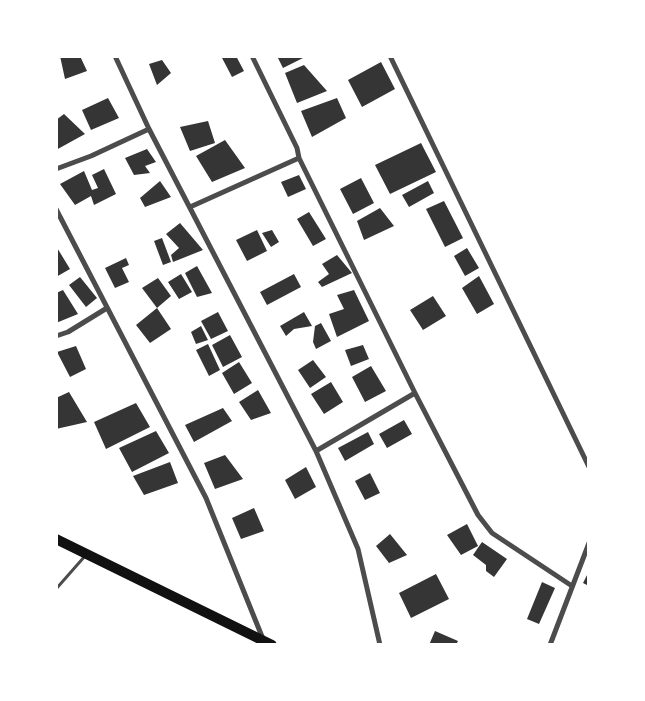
<!DOCTYPE html>
<html>
<head>
<meta charset="utf-8">
<style>
	body { margin:0 }
	#map { position:relative; width:645px; height:701px; overflow:hidden; background:#fff; font-family:Signika,sans-serif }
	canvas { display:block }
	.frame { position:absolute; inset:0; border:58px solid #fff; pointer-events:none }
</style>
</head>
<body>
<div id="map">
<canvas width="645" height="701"></canvas>
<div class="frame"></div>
</div>
<script>
const ctx = document.querySelector('canvas').getContext('2d');
ctx.lineJoin = 'round';
function fill(path, color) { ctx.fillStyle = color; ctx.fill(path, 'evenodd'); }
const toPath = rows => new Path2D(rows.map(r => 'M' + r).join(''));
function strokePath(path, color, width, dash) { ctx.strokeStyle = color; ctx.lineWidth = width; ctx.lineCap = dash ? 'butt' : 'round'; ctx.setLineDash(dash || []); ctx.stroke(path); }
const building = toPath([
	[60,56,80,56,87,71,65,79],
	[221,56,236,56,244,71,232,77],
	[277,56,307,56,283,68],
	[162,60,171,73,157,85,149,64],
	[381,62,395,89,362,107,348,80],
	[304,65,327,91,297,103,285,73],
	[108,98,119,118,91,130,82,110],
	[337,98,346,118,312,137,301,111],
	[64,114,85,134,56,150,56,120],
	[208,121,215,143,190,151,180,127],
	[225,140,245,168,212,182,196,156],
	[421,143,436,172,390,194,375,165],
	[147,149,156,162,145,166,150,173,134,175,125,158],
	[104,169,116,194,94,205,91,196,75,205,60,184,84,171,92,190,98,188,92,175],
	[299,175,306,189,288,197,281,182],
	[361,178,374,203,353,214,340,189],
	[160,181,171,197,145,207,140,198],
	[428,181,434,193,409,207,402,195],
	[444,201,463,238,445,247,426,209],
	[380,208,394,226,364,240,357,221],
	[309,212,326,239,313,246,297,219],
	[180,223,203,250,173,262,171,255,179,248,166,234],
	[257,230,267,251,247,261,236,240],
	[272,230,279,242,271,247,262,233],
	[162,238,171,262,163,265,154,241],
	[56,246,70,269,56,277],
	[467,248,479,268,465,276,454,256],
	[337,255,352,273,322,287,318,282,329,274,322,264],
	[126,258,129,265,122,268,129,282,115,288,105,268],
	[197,266,212,293,197,297,185,273],
	[181,274,192,292,179,299,168,282],
	[294,274,301,287,267,305,260,292],
	[479,276,494,304,477,314,462,288],
	[80,277,97,298,86,307,69,285],
	[158,278,171,296,157,308,142,288],
	[63,290,78,314,56,323,56,293],
	[354,290,369,321,337,337,329,314,344,309,337,295],
	[433,296,446,316,423,330,410,310],
	[157,308,171,329,150,343,136,325],
	[218,312,228,331,211,339,201,321],
	[304,312,312,326,294,329,286,336,280,326],
	[321,323,331,341,316,349,313,342,315,326],
	[201,326,208,340,196,344,191,332],
	[230,335,242,357,223,367,212,345],
	[208,344,220,370,209,376,196,350],
	[363,345,369,359,351,366,345,350],
	[76,346,86,369,70,377,57,352],
	[313,360,326,377,310,388,298,370],
	[239,362,252,383,234,394,222,373],
	[371,366,386,391,365,402,352,377],
	[331,382,343,402,324,414,311,394],
	[258,390,271,413,251,420,239,402],
	[69,392,87,422,56,429,56,398],
	[136,403,150,427,106,449,94,422],
	[223,408,232,421,194,442,185,425],
	[404,420,412,434,387,448,379,434],
	[156,431,169,453,132,472,119,448],
	[368,432,374,444,345,461,338,448],
	[225,455,243,479,215,489,204,463],
	[170,462,178,483,144,495,133,476],
	[306,467,316,487,295,499,285,480],
	[370,473,380,493,365,500,355,481],
	[254,508,264,531,241,539,232,518],
	[467,524,478,546,461,555,447,535],
	[390,534,407,555,389,563,376,546],
	[482,542,507,559,494,577,486,571,486,565,473,555],
	[589,571,589,586,583,583],
	[436,574,449,599,411,618,399,593],
	[542,582,555,588,539,624,527,619],
	[435,631,458,641,456,645,429,645]
]);
const service = toPath([
	[56,589,85,556]
]);
const minor = toPath([
	[115,56,149,129,316,451,358,549,380,645],
	[252,56,297,148,299,158,415,393,478,515,492,533,572,586],
	[390,56,589,467],
	[56,169,91,156,149,129],
	[190,207,299,158],
	[56,209,206,498,263,639],
	[56,336,68,332,107,308],
	[316,451,415,393],
	[550,645,589,543]
]);
const trunk = toPath([
	[56,539,272,645]
]);
fill(building, '#353535');
strokePath(service, '#4c4c4c', 3);
strokePath(minor, '#4c4c4c', 5);
strokePath(trunk, '#111', 10);
</script>
</body>
</html>
